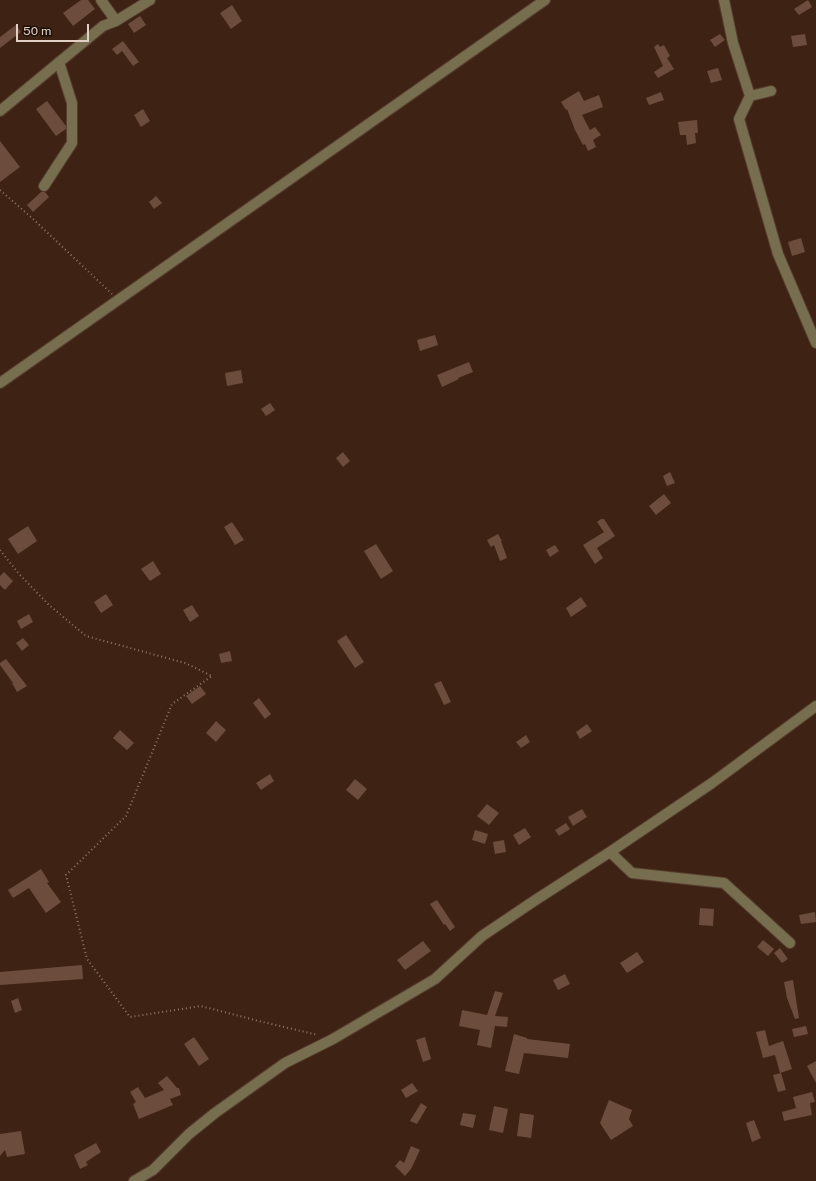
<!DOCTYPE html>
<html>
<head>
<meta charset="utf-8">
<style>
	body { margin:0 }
	#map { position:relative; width:816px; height:1181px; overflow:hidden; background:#3e2314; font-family:"Public Sans",sans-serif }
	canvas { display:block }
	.scale { position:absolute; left:16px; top:24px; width:73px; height:18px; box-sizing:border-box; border:2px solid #e1cec5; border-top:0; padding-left:5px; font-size:12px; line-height:14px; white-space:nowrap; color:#e1cec5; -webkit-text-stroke:3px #1c1009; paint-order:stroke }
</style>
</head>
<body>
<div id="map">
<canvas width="816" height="1181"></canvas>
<div class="scale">50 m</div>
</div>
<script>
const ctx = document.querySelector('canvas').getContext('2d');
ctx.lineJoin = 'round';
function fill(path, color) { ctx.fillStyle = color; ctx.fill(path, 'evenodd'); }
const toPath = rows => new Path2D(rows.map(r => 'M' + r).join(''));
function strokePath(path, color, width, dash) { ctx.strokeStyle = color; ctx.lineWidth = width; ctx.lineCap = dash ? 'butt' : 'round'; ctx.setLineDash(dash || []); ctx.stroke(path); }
const building = toPath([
	[81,0,88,0,95,9,73,26,63,13],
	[808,0,812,7,799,15,794,9],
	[232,5,242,21,231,29,220,13],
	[140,16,146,25,134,33,128,24],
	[16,25,21,32,0,48,0,37],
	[720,34,725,40,715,47,710,40],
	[805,34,807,45,793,47,791,36],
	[123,41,139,62,133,66,122,51,117,55,112,49],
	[658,44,660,47,664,45,670,56,667,58,674,69,658,78,654,72,663,66,654,47],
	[718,68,722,80,711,83,707,71],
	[579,91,584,101,599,95,603,107,582,115,590,130,595,127,601,135,593,140,596,147,588,151,585,144,583,145,575,130,567,109,566,110,561,102],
	[661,92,664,100,649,105,646,98],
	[47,101,66,126,66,129,56,136,36,109],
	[143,109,150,121,141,127,134,115],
	[697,120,698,133,695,133,696,143,687,145,686,135,680,135,678,122],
	[0,141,20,167,0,182],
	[41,192,45,192,49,197,33,212,27,205],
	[156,196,162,203,154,209,149,202],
	[801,238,805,252,792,256,788,242],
	[435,335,438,345,420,351,417,340],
	[469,362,473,372,458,378,459,379,442,387,437,375],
	[241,370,243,383,227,386,225,373],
	[270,403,275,410,266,416,261,409],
	[343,452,350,461,343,467,336,458],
	[670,472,675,483,667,486,663,476],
	[664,494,671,503,656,515,649,506],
	[601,519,604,519,615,536,597,548,603,558,595,564,583,545,604,532,597,522],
	[232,522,244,540,235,545,224,527],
	[28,526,37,541,18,554,8,539],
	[498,534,502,541,501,541,507,558,500,561,494,545,491,547,487,540],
	[376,544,393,571,381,579,364,551],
	[555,545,559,551,550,557,546,550],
	[153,561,161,574,150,581,141,569],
	[4,572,13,581,5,590,0,585,0,576],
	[106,594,113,605,101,613,94,602],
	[581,597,587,606,571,617,566,608],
	[192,605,199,616,190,622,183,610],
	[29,614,33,622,21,629,17,621],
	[346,635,364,662,355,668,337,641],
	[23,638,29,645,22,651,16,643],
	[230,651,232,661,221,663,219,654],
	[6,659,27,686,17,692,12,683,13,683,0,665,0,663],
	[441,681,451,702,444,705,434,684],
	[200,686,206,694,192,704,186,696],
	[259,698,271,714,265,719,253,703],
	[216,721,226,730,216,742,206,733],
	[587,724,592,731,580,739,576,732],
	[120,730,134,743,127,750,113,738],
	[526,735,530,742,521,748,516,742],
	[270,774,274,781,261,790,256,783],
	[355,779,367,789,358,800,346,790],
	[487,804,499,813,489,825,477,816],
	[582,809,587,817,573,826,568,817],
	[566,823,570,829,559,836,555,830],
	[525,828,531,837,519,845,513,835],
	[475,830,488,834,485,844,472,840],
	[504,840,506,852,495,854,493,842],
	[41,869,49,882,47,883,61,902,46,913,29,888,13,898,8,890],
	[437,900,455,927,450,931,445,924,444,925,430,904],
	[700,908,714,909,713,926,699,925],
	[815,912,816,922,801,924,799,915],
	[763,940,774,949,768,956,757,947],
	[423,941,431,951,405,970,397,960],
	[780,948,788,959,782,963,774,953],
	[637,952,644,962,627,973,620,963],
	[82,965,83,979,0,985,0,972],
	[565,974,570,984,558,990,553,980],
	[793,980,799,1018,795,1019,787,998,784,982],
	[495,991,503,993,495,1016,508,1017,507,1027,495,1026,491,1048,477,1045,480,1030,459,1026,462,1010,487,1015],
	[18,998,22,1010,15,1013,11,1001],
	[806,1026,808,1034,794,1037,792,1029],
	[765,1030,769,1046,783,1041,792,1069,780,1073,775,1055,763,1058,756,1032],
	[514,1034,527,1038,527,1039,570,1044,568,1058,524,1053,519,1074,505,1071],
	[194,1037,209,1059,199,1066,184,1044],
	[425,1037,431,1059,423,1062,416,1040],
	[816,1061,816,1083,807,1066],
	[781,1073,786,1090,778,1092,773,1075],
	[167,1076,177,1088,179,1088,181,1095,170,1099,173,1105,139,1119,133,1104,136,1102,130,1092,138,1087,145,1098,164,1090,158,1083],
	[412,1083,418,1091,406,1098,401,1090],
	[812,1092,815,1102,810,1103,812,1115,784,1121,782,1112,796,1108,793,1097],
	[609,1100,632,1110,629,1119,633,1126,611,1140,600,1123],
	[421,1103,427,1107,417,1124,410,1121],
	[494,1106,508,1109,503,1133,489,1130],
	[463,1113,476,1115,473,1128,460,1125],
	[520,1113,534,1115,531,1138,517,1136],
	[754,1120,761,1138,752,1142,746,1123],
	[21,1131,25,1154,7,1157,5,1150,0,1156,0,1134],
	[96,1143,101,1152,86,1162,88,1165,80,1169,74,1155],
	[411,1146,420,1150,411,1169,405,1176,395,1166,400,1160,404,1163]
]);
const path = toPath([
	[0,190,32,218,112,294],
	[0,550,19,574,49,605,86,636,185,663,212,676,172,704,126,816,66,875,87,959,130,1017,201,1006,263,1022,318,1035]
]);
const minor = toPath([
	[101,0,116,21],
	[724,0,733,43,750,96],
	[771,91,750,96,739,119,778,254,816,343],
	[0,111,103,26,116,21,150,0],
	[44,186,72,143,72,103,59,62],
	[0,383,545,0],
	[610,852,632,873,724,883,790,943],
	[134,1181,153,1170,189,1134,215,1113,285,1063,333,1039,435,979,482,936,534,901,610,852,712,783,816,706]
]);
fill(building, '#6b4c3d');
strokePath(minor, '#583e30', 12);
strokePath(path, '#8e776b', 2, [1, 3]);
strokePath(minor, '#766e4e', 10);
</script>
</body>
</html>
